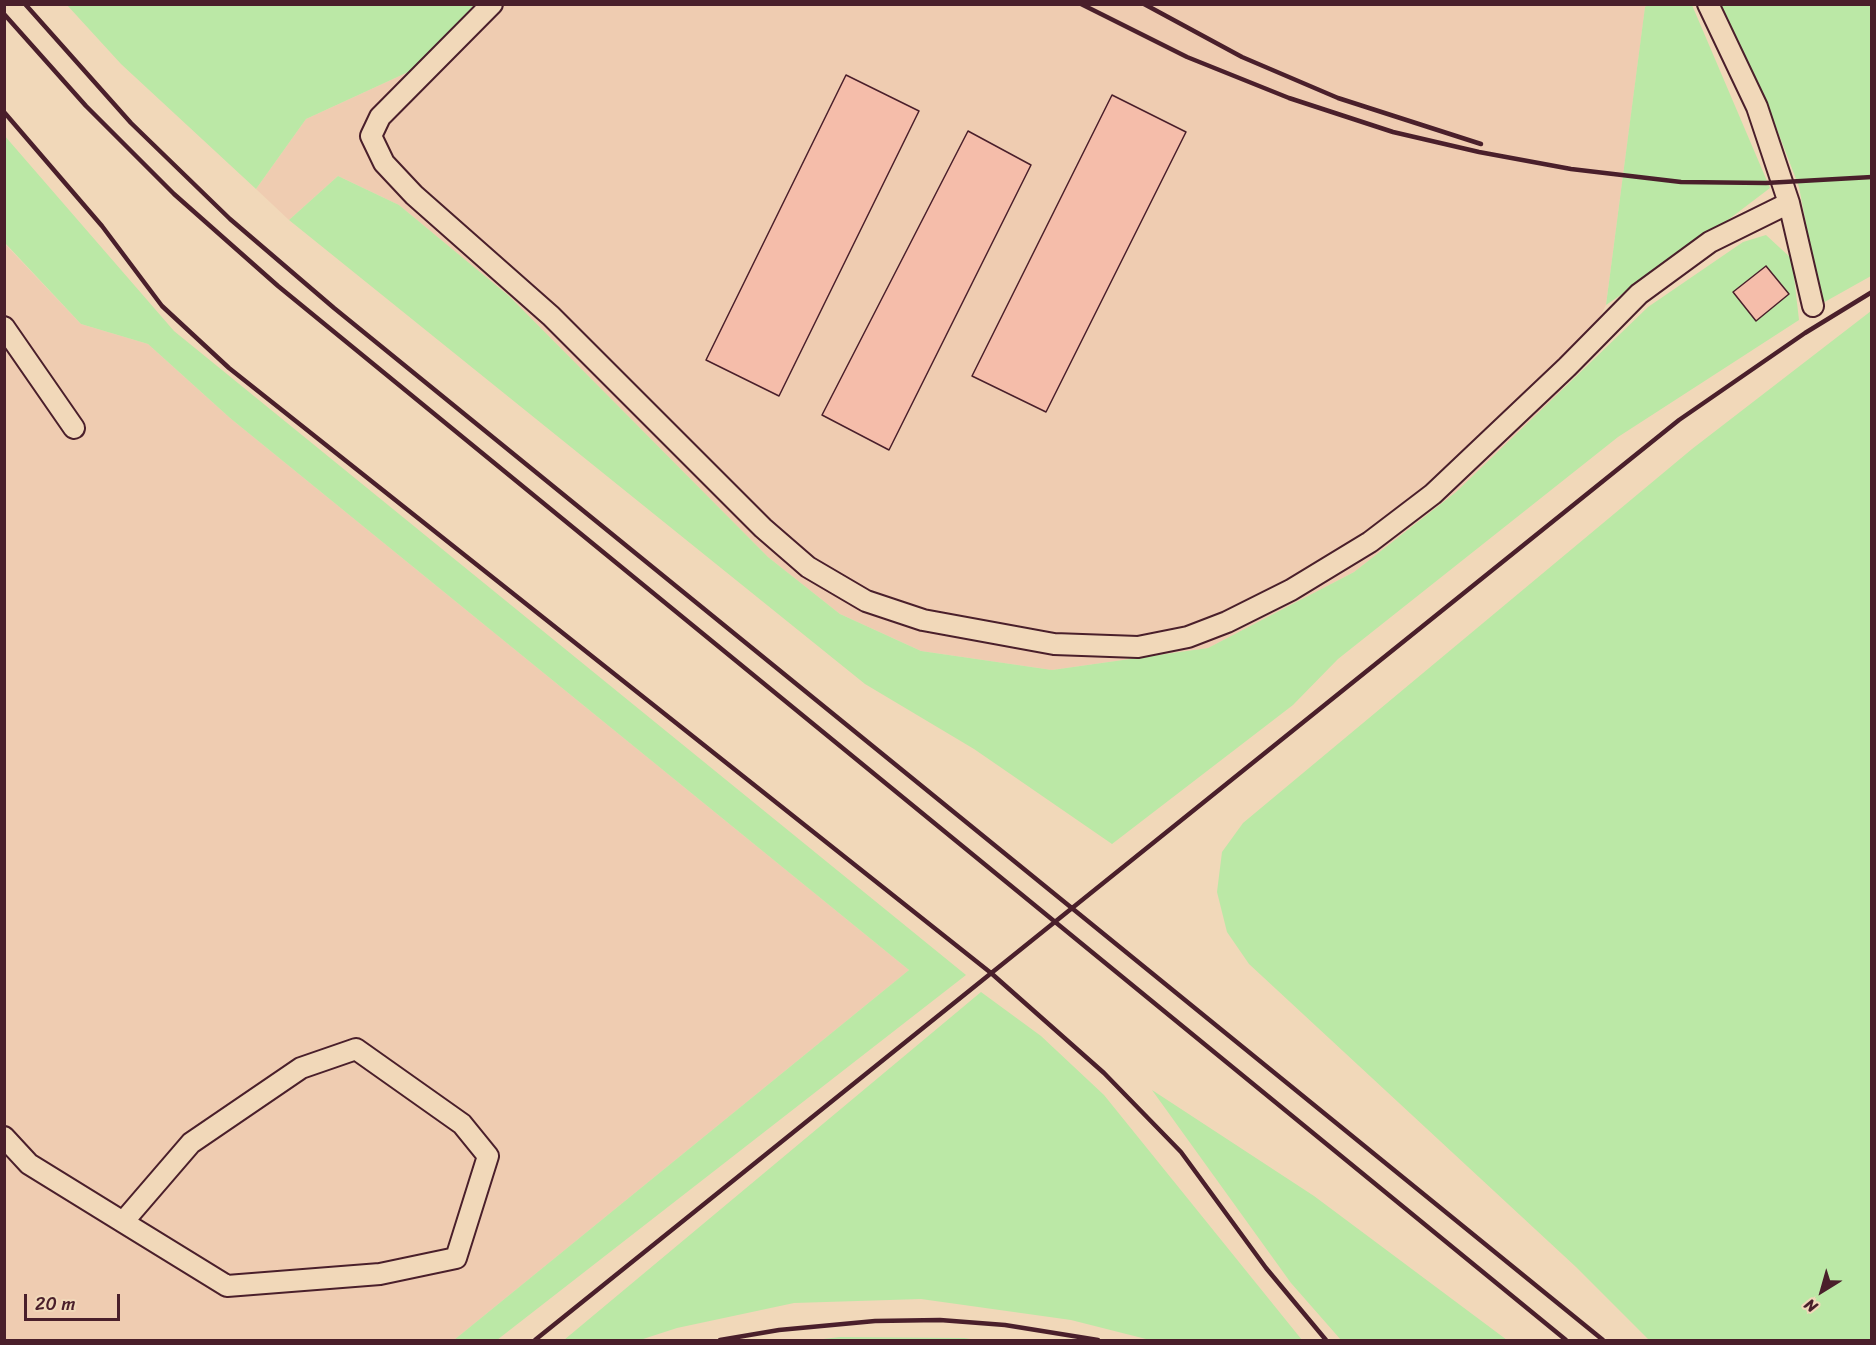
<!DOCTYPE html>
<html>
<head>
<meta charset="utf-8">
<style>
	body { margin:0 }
	#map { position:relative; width:1876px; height:1345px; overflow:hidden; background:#f1d8b9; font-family:Sriracha,sans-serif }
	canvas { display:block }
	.frame { position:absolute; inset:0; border:6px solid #4a1f2b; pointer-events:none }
	.north { position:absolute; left:1792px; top:1261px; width:60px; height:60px; -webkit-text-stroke:4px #f1d8b9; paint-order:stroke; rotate:217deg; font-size:16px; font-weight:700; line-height:24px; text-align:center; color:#4a1f2b }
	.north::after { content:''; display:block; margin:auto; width:21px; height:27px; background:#4a1f2b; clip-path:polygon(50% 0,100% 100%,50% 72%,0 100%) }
	.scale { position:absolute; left:24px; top:1294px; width:96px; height:27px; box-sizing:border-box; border:3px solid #4a1f2b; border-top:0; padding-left:8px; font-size:18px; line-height:21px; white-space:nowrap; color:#4a1f2b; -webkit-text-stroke:4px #f1d8b9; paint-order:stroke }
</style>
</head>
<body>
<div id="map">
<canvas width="1876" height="1345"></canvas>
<div class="frame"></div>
<div class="north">N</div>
<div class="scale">20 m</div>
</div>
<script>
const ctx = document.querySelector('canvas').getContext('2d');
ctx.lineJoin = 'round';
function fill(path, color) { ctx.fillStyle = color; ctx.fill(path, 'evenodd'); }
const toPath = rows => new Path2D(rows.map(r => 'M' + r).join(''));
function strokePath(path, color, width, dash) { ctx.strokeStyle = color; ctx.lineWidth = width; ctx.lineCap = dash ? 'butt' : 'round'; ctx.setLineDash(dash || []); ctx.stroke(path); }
const built = toPath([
	[487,5,1648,5,1645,8,1606,305,1561,392,1456,492,1354,572,1208,648,1052,670,921,651,840,614,768,557,509,296,399,205,338,176,289,220,256,189,306,119,430,62],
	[4,243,81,324,148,344,230,418,909,970,454,1340,5,1340]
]);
const green = toPath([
	[67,5,487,5,430,62,306,119,256,189,121,64],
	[1648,5,1692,5,1770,188,1695,245,1606,305,1645,7],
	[1720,5,1871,5,1871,276,1821,304,1799,187,1773,119],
	[4,135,174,331,966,975,497,1340,454,1340,909,970,230,418,148,344,81,324,5,243],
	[338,176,399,205,509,296,768,557,840,614,921,651,1052,670,1208,648,1354,572,1456,492,1648,307,1743,242,1766,235,1792,259,1799,320,1618,437,1338,659,1293,705,1112,844,974,749,865,684,289,220],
	[1871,311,1871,1340,1649,1340,1576,1267,1249,964,1227,932,1217,892,1222,852,1243,823,1692,449],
	[981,992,1041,1036,1104,1095,1302,1340,1150,1340,1071,1320,921,1299,794,1303,677,1328,640,1340,564,1340],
	[1152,1090,1314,1196,1507,1340,1341,1340,1291,1283],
	[840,1337,964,1338,978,1340,815,1340]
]);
const building = toPath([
	[846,75,919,111,779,396,706,360,846,75],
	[1112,95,1186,132,1046,412,972,376,1112,95],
	[968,131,1031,165,889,450,822,415,968,131],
	[1766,266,1789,294,1756,321,1733,292,1766,266]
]);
const service = toPath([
	[492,4,380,117,371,136,384,163,414,195,551,316,763,528,808,567,866,601,923,620,1054,644,1138,647,1188,637,1227,622,1291,590,1370,542,1433,494,1567,367,1639,294,1710,242,1789,203],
	[1708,4,1757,107,1789,203,1813,306],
	[4,327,74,428],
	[4,1137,29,1164,123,1222,227,1286,380,1274,456,1258,488,1156,462,1124,356,1049,301,1068,191,1143,123,1222]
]);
const rail = toPath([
	[25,4,131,123,230,219,334,308,1603,1340],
	[1081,4,1187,57,1289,98,1393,132,1479,152,1571,169,1681,182,1766,183,1872,177],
	[1144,4,1242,57,1338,98,1481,144],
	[4,14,86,106,174,194,278,286,1566,1340],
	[4,112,102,226,162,306,229,368,991,973,1104,1073,1181,1152,1266,1268,1326,1340],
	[535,1340,1679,420,1805,333,1872,292],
	[720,1340,779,1330,875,1321,940,1320,1005,1325,1098,1340]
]);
fill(built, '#efccb1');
fill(green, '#bbe8a6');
fill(building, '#f5bdaa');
strokePath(building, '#4a1f2b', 1.5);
strokePath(service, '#4a1f2b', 24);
strokePath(service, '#f1d8b9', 20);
strokePath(rail, '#4a1f2b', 4.5);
</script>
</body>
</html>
